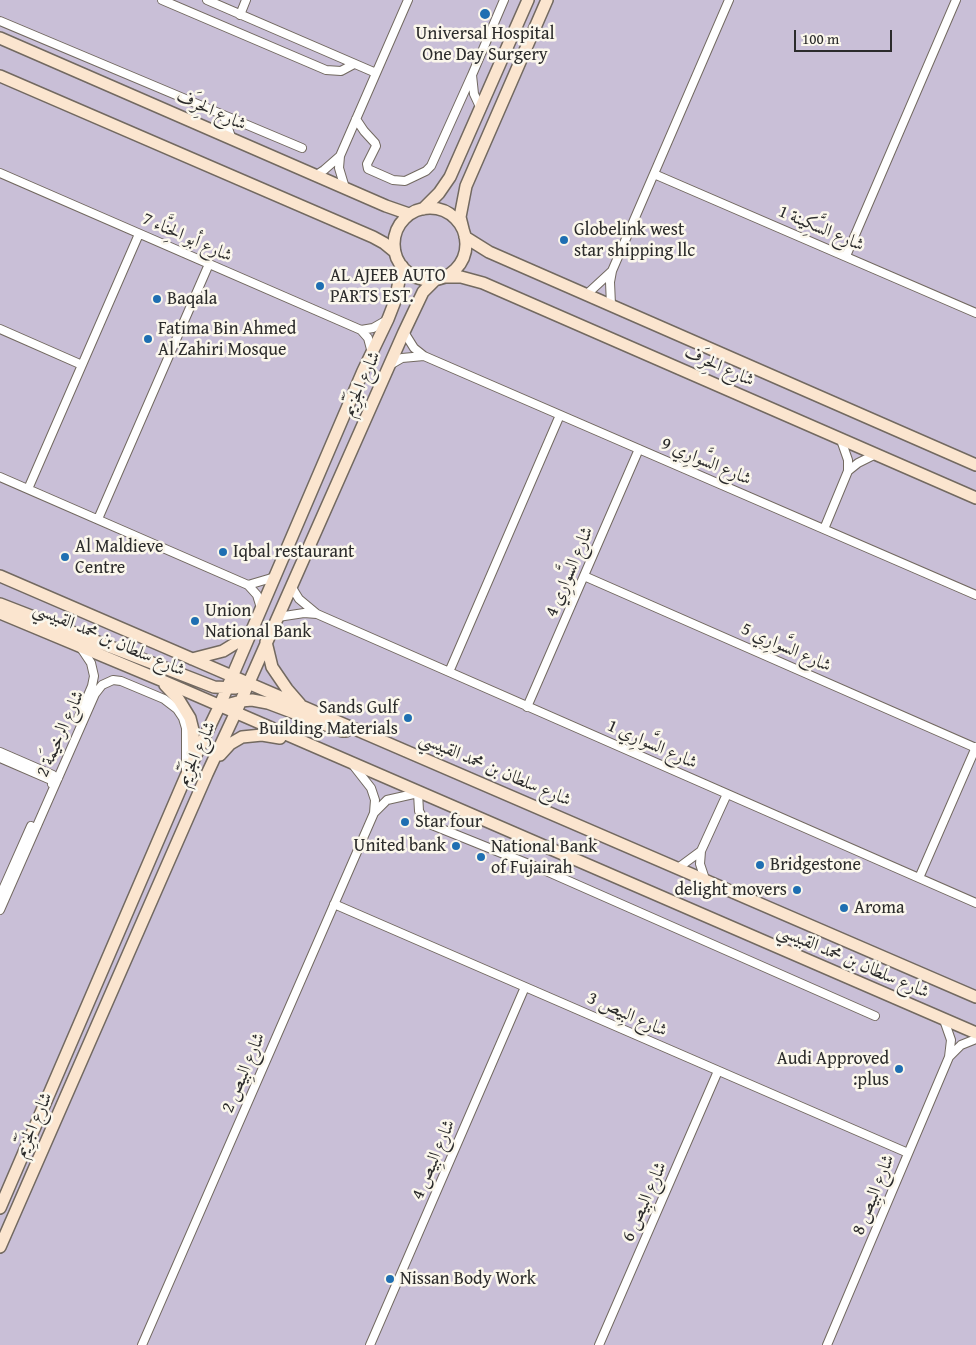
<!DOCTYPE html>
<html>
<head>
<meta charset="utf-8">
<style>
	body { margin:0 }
	#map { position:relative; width:976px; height:1345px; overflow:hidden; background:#f5ddc1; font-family:"Gentium Book Plus",serif }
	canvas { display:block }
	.scale { position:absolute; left:794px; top:30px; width:98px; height:22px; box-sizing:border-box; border:2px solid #2b2b2b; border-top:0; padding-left:6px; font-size:15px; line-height:18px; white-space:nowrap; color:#2b2b2b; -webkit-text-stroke:4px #fbf7ec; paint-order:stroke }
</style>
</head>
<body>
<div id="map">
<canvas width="976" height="1345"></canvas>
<div class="scale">100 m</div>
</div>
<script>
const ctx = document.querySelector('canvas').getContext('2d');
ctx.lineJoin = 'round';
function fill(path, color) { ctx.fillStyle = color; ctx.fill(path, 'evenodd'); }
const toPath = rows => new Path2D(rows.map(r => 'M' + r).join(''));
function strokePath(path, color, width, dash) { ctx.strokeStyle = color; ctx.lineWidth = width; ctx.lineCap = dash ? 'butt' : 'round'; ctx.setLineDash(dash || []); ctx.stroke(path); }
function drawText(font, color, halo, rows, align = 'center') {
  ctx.font = font + ' "Gentium Book Plus",Amiri,serif'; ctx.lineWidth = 5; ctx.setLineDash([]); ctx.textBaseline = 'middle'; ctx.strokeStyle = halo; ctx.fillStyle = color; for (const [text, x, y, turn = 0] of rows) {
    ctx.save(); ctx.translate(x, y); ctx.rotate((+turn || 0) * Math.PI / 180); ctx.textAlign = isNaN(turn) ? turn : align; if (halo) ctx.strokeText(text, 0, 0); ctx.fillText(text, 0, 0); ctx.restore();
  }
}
const industrial = toPath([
	[0,0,976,0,976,1345,0,1345]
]);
const street = toPath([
	[162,0,326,70,341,71,354,64],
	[207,0,376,73],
	[240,15,246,0],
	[0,21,302,148],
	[481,109,474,94,472,75,504,0],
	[224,116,232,140],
	[356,119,364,131,375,143,376,146,367,164,368,169,393,180,405,181,426,171,431,166,472,75],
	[340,156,339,168,345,188],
	[0,173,361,330,368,338,372,353],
	[654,174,976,313],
	[315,176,324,170,340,156,408,0],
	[846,256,956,0],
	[586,295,612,271],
	[611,305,610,282,612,271,729,0],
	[0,329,82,365],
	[361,330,373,328,387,320],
	[404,332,414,348,424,356,976,595],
	[390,365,402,358,424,356],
	[848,471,858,463,876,454],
	[0,477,248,585,257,595,261,608],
	[28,489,139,234],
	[98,519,209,264],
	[824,529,848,471,848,460,841,440],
	[584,576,976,748],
	[248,585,275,577],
	[291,586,299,599,317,614,976,903],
	[278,617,304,613,317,614],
	[449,672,560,415],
	[527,707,639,449],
	[77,721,92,686,94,676,91,663,81,648],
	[0,752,53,775,54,780,52,784],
	[0,758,51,780,58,778],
	[353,765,371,788,375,800,374,813],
	[701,851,700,864,705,879],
	[678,868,701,851,727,794],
	[919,878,976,747],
	[0,896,31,826],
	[334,904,908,1153],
	[0,910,95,694,102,685,113,680,121,681,164,699,177,709,183,718,186,728,186,771],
	[949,1057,961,1045,976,1039],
	[142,1345,374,813,387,800,418,793,419,811,424,820,432,825,546,871,875,1016],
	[370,1345,525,987],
	[599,1345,718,1071],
	[827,1345,949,1057,951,1040,944,1020]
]);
const secondary = toPath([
	[0,38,386,206,409,214],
	[0,76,373,237,384,243,395,252],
	'394 244a36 36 0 1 1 72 0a36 36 0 1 1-72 0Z',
	[423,209,439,193,450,177,528,0],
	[463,229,460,217,466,186,547,0],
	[465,237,489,252,976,465],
	[446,277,461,277,483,283,976,498],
	[0,576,976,997],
	[0,604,214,687,235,688,248,683],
	[0,613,163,681,976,1033],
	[266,642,272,667,287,689,300,704],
	[192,659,223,651,249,635],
	[165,685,179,700,190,718,193,730,194,757],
	[219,707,241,701,252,700,268,703,342,731,346,731],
	[220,755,230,744,242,737,262,735,280,738],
	[0,1208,186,776,219,707,363,371,388,319,395,301,402,266],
	[0,1247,207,774,235,714,404,332,423,292,435,280]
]);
const markers = [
	[485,14,6,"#1f6fb2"],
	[564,240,5,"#1f6fb2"],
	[320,286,5,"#1f6fb2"],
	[157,299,5,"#1f6fb2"],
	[148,339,5,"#1f6fb2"],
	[223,552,5,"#1f6fb2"],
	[65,557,5,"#1f6fb2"],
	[195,621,5,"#1f6fb2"],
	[408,718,5,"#1f6fb2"],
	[405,822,5,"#1f6fb2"],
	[456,846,5,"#1f6fb2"],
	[481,857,5,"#1f6fb2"],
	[760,865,5,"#1f6fb2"],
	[797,890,5,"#1f6fb2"],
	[844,908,5,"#1f6fb2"],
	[899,1069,5,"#1f6fb2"],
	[390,1279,5,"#1f6fb2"]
];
const poiNames = [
	["Universal Hospital",485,34,"center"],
	["One Day Surgery",485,55,"center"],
	["Globelink west",574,230],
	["star shipping llc",574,251],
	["AL AJEEB AUTO",330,276],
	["PARTS EST.",330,297],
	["Baqala",167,299],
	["Fatima Bin Ahmed",158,329],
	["Al Zahiri Mosque",158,350],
	["Al Maldieve",75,547],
	["Centre",75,568],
	["Iqbal restaurant",233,552],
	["Union",205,611],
	["National Bank",205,632],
	["Sands Gulf",398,708,"right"],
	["Building Materials",398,729,"right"],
	["Star four",415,822],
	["United bank",446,846,"right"],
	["National Bank",491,847],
	["of Fujairah",491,868],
	["Bridgestone",770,865],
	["delight movers",787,890,"right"],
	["Aroma",854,908],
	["Audi Approved",889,1059,"right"],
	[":plus",889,1080,"right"],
	["Nissan Body Work",400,1279]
];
const streetNames = [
	["شارع الحِرَف",211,111,24],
	["شارع السَّكِينة 1",821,229,23],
	["شارع أبو الحِنَّاء 7",187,238,24],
	["شارع الحِرَف",719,367,24],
	["شارع الجَزِّيم",362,384,-66],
	["شارع السَّوارِي 9",706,462,23],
	["شارع السَّوارِي 4",570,572,-67],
	["شارع سلطان بن محمد القبيسي",109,640,23],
	["شارع السَّوارِي 5",786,648,24],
	["شارع الرخيمَة 2",61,734,-66],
	["شارع السَّوارِي 1",652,745,24],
	["شارع الجَزِّيم",197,754,-65],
	["شارع سلطان بن محمد القبيسي",495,770,23],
	["شارع سلطان بن محمد القبيسي",853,962,23],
	["شارع البِيص 3",627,1015,24],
	["شارع البِيص 2",244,1073,-67],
	["شارع الجَزِّيم",34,1125,-66],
	["شارع البِيص 4",434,1160,-67],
	["شارع البِيص 8",874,1195,-68],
	["شارع البِيص 6",645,1202,-66]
];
fill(industrial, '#c9bfd7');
strokePath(street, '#726960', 10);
strokePath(secondary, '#726960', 14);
strokePath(street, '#fff', 8);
strokePath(secondary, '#fbe5cf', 11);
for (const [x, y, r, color] of markers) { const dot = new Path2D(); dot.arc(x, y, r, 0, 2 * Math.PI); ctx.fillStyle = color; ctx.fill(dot); strokePath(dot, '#fbf7ec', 2); }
drawText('18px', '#2b2b2b', '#fbf7ec', poiNames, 'left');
drawText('18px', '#2b2b2b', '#fbf7ec', streetNames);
</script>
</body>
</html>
